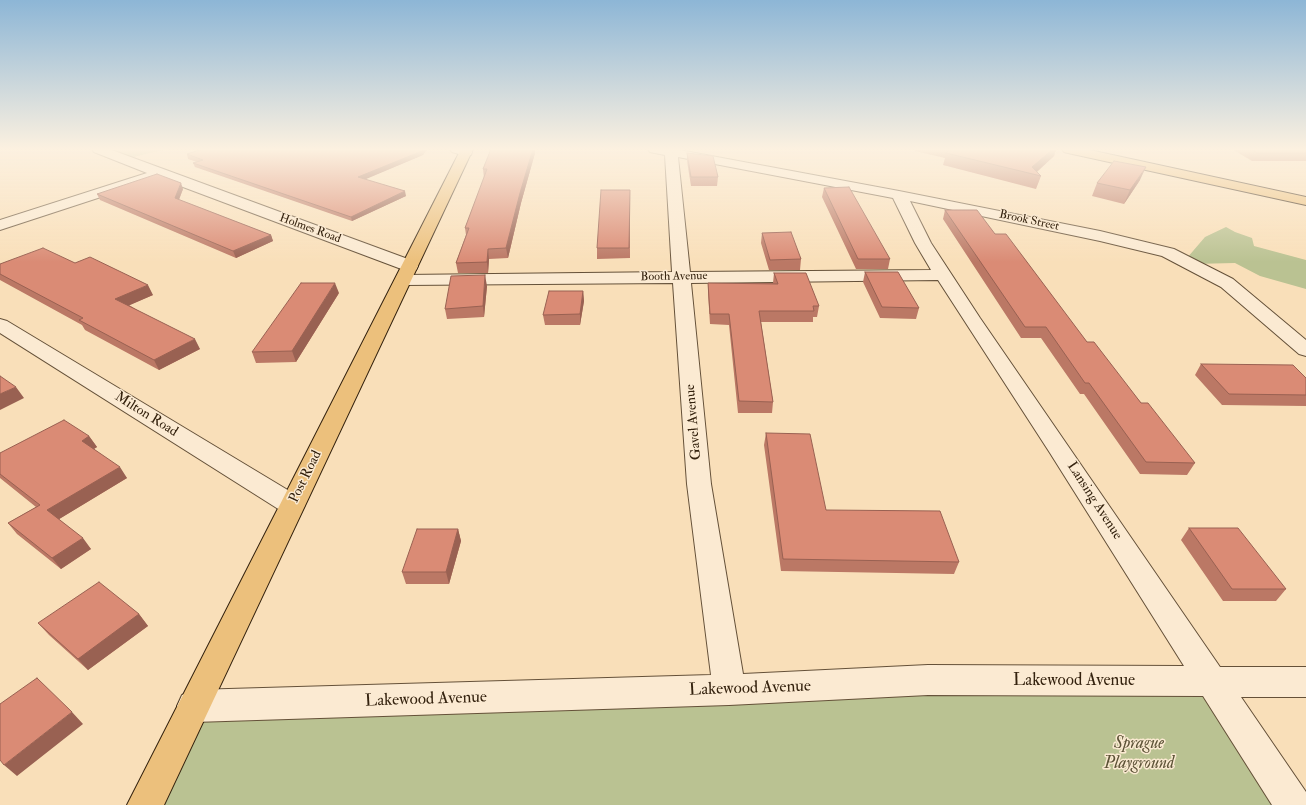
<!DOCTYPE html>
<html>
<head>
<meta charset="utf-8">
<style>
	body { margin:0 }
	canvas { display:block; background:#f9dfb9 }
</style>
</head>
<body>
<canvas width="1306" height="805"></canvas>
<script>
const ctx = document.querySelector('canvas').getContext('2d');
ctx.lineJoin = 'round';
function fill(path, color) { ctx.fillStyle = color; ctx.fill(path, 'evenodd'); }
const toPath = rows => new Path2D(rows.map(r => 'M' + r).join(''));
function strokePath(path, color, width, dash) { ctx.strokeStyle = color; ctx.lineWidth = width; ctx.lineCap = dash ? 'butt' : 'round'; ctx.setLineDash(dash || []); ctx.stroke(path); }
function drawText(font, color, halo, rows, align = 'center') {
  ctx.font = font + ' "IM FELL Double Pica",serif'; ctx.lineWidth = 3; ctx.setLineDash([]); ctx.textBaseline = 'middle'; ctx.strokeStyle = halo; ctx.fillStyle = color; for (const [text, x, y, turn = 0] of rows) {
    ctx.save(); ctx.translate(x, y); ctx.rotate((+turn || 0) * Math.PI / 180); ctx.textAlign = isNaN(turn) ? turn : align; if (halo) ctx.strokeText(text, 0, 0); ctx.fillText(text, 0, 0); ctx.restore();
  }
}
const green = toPath([
	[98,149,167,149,125,159],
	[1226,227,1235,232,1252,238,1254,246,1306,260,1306,289,1260,276,1235,263,1193,264,1187,258,1205,237],
	[1211,680,1283,805,143,805,188,714]
]);
const minor = toPath([
	[92,149,109,149,416,262,418,266,416,270,410,271,404,270,159,178,0,230,0,220,147,173,94,152,92,149],
	[450,149,469,149,472,152,471,155,466,156,452,152,450,149],
	[648,149,674,149,899,191,1100,231,1174,249,1233,279,1306,340,1306,356,1299,354,1221,287,1162,256,1100,241,910,201,931,243,980,318,1220,667,1306,667,1306,697,1241,697,1306,792,1306,805,1272,805,1203,696,928,695,729,705,194,722,182,717,177,706,182,695,194,690,711,675,687,484,673,283,404,285,398,284,395,280,398,276,404,275,672,272,665,155,650,152,648,149],
	[678,157,893,198,915,243,931,270,690,272,678,157],
	[938,280,1050,453,1184,666,928,665,743,674,711,484,691,283,938,280],
	[0,319,7,321,301,498,305,505,301,512,292,514,283,512,0,333,0,319]
]);
const primary = toPath([
	[461,149,473,149,164,805,127,805,461,149],
	[1062,149,1085,149,1306,197,1306,205,1068,153,1064,152,1062,149]
]);
const wall = toPath([
	[203,149,427,149,423,155,365,179,406,196,352,221,195,167,193,163,197,162,188,159,187,154],
	[491,149,535,149,535,153,521,203,508,258,489,259,488,273,458,273,456,263,466,235,465,228,484,178,483,169],
	[915,149,1056,149,1054,156,1037,172,1041,176,1036,189,943,165,945,158,915,151],
	[1232,149,1306,149,1306,161,1252,161],
	[687,153,718,177,717,186,691,186,687,161],
	[1140,180,1124,204,1092,196,1097,183],
	[824,188,890,259,888,269,856,269,822,197],
	[183,189,179,200,271,235,273,241,236,258,100,200,97,194],
	[630,190,630,258,597,259,597,248],
	[945,210,995,234,1087,342,1195,463,1187,475,1140,474,1084,394,1080,394,1041,338,1021,338,943,219],
	[762,233,801,259,800,270,769,270,761,243],
	[75,263,153,295,129,305,200,349,159,370,85,330,82,325,0,280,0,264],
	[865,272,919,308,916,319,880,318,863,282],
	[774,273,819,306,817,317,813,317,813,322,761,322,773,402,772,413,738,413,729,325,710,324,708,293,708,283,773,283],
	[487,286,484,317,447,319,445,309],
	[583,291,584,301,580,325,545,325,543,315],
	[339,293,296,362,256,363,252,352],
	[1201,364,1306,378,1306,406,1222,405,1195,375],
	[766,433,826,510,959,562,954,574,781,571,764,445],
	[89,436,97,447,94,449,127,478,59,519,91,549,61,569,17,534,8,523,36,507,0,478,0,453],
	[1189,528,1286,589,1276,601,1223,601,1181,540],
	[458,529,461,541,449,584,406,584,402,572],
	[139,614,148,626,88,670,49,635,38,623]
]);
const shadedWall = toPath([
	[423,149,427,149,423,155,359,182,358,177],
	[533,149,535,149,535,153,521,203,508,258,506,248,520,193],
	[1053,149,1056,149,1054,156,1034,174,1032,167],
	[1146,167,1140,180,1124,204,1130,190],
	[181,183,183,189,177,204,175,198],
	[405,191,406,196,352,221,351,217],
	[271,235,273,241,236,258,233,251],
	[488,249,489,259,488,273,487,262],
	[485,275,487,286,484,317,483,306],
	[335,283,339,293,296,362,292,351],
	[148,285,153,295,121,309,115,299],
	[583,291,584,301,580,325,580,314],
	[195,339,200,349,159,370,154,360],
	[16,387,24,398,0,410,0,394],
	[89,436,97,447,89,452,82,441],
	[120,467,127,478,56,521,47,510],
	[458,529,461,541,449,584,446,572],
	[83,538,91,549,61,569,52,558],
	[139,614,148,626,88,670,78,659],
	[72,712,83,724,17,776,4,765]
]);
const building = toPath([
	[203,149,423,149,422,151,358,177,405,191,351,217,193,163,203,160,187,154,203,149],
	[491,149,533,149,520,193,506,248,488,249,487,262,456,263,469,228,465,228,487,169,483,169,491,149],
	[951,149,1053,149,1032,167,1041,176,946,153,951,149],
	[1251,149,1306,149,1306,153,1257,153,1251,149],
	[687,153,713,156,718,177,691,177,687,153],
	[1114,161,1146,167,1130,190,1097,183,1114,161],
	[157,174,181,183,175,198,271,235,233,251,97,194,157,174],
	[849,187,890,259,858,259,824,188,849,187],
	[601,190,630,190,629,248,597,248,601,190],
	[945,210,977,210,995,234,1006,234,1087,342,1094,342,1141,403,1148,403,1195,463,1146,462,1089,383,1085,383,1046,327,1025,327,945,210],
	[791,232,801,259,770,260,762,233,791,232],
	[43,248,75,263,90,257,148,285,115,299,195,339,154,360,79,320,83,318,0,274,0,264,43,248],
	[865,272,898,272,919,308,882,307,865,272],
	[774,273,806,273,819,306,813,306,814,311,759,311,773,402,739,401,729,314,710,314,708,283,778,284,774,273],
	[485,275,483,306,445,309,451,276,485,275],
	[301,283,335,283,292,351,252,352,301,283],
	[549,291,583,291,580,314,543,315,549,291],
	[1201,364,1293,365,1306,378,1306,395,1229,394,1201,364],
	[0,376,16,387,0,394,0,376],
	[64,420,89,436,82,441,120,467,47,510,83,538,52,558,8,523,40,505,0,474,0,453,64,420],
	[766,433,810,434,826,510,940,511,959,562,783,559,766,433],
	[1189,528,1238,528,1286,589,1232,589,1189,528],
	[417,529,458,529,446,572,402,572,417,529],
	[99,582,139,614,78,659,38,623,99,582],
	[37,678,72,712,4,765,0,760,0,704,37,678]
]);
const farStreetnames = [
	["Brook Street",1029,221,12],
	["Holmes Road",310,229,20],
	["Booth Avenue",674,277,-1]
];
const streetNames = [
	["Milton Road",146,415,32],
	["Gavel Avenue",694,422,-95],
	["Post Road",306,477,-64],
	["Lansing Avenue",1094,501,57]
];
const nearStreetnames = [
	["Lakewood Avenue",1074,681],
	["Lakewood Avenue",750,689,-2],
	["Lakewood Avenue",426,700,-2]
];
const nearParknames = [
	["Sprague",1139,744],
	["Playground",1139,764]
];
fill(green, '#bac292');
strokePath(minor, '#655139', 2);
strokePath(primary, '#34220e', 2);
fill(minor, '#fbead2');
fill(primary, '#ecc07c');
fill(wall, '#bb7865');
fill(shadedWall, '#996152');
fill(building, '#da8b75');
strokePath(building, '#996152', 1);
const sky = ctx.createLinearGradient(0, 0, 0, 262);
sky.addColorStop(0, '#8db6d6');
sky.addColorStop(0.57, '#fcf1e0');
sky.addColorStop(1, '#fcf1e000');
ctx.fillStyle = sky;
ctx.fillRect(0, 0, 1306, 262);
drawText('12px', '#34220e', '#fbead2', farStreetnames);
drawText('14px', '#34220e', '#fbead2', streetNames);
drawText('17px', '#34220e', '#fbead2', nearStreetnames);
drawText('italic 17px', '#5c5236', '#fbead2', nearParknames);
</script>
</body>
</html>
